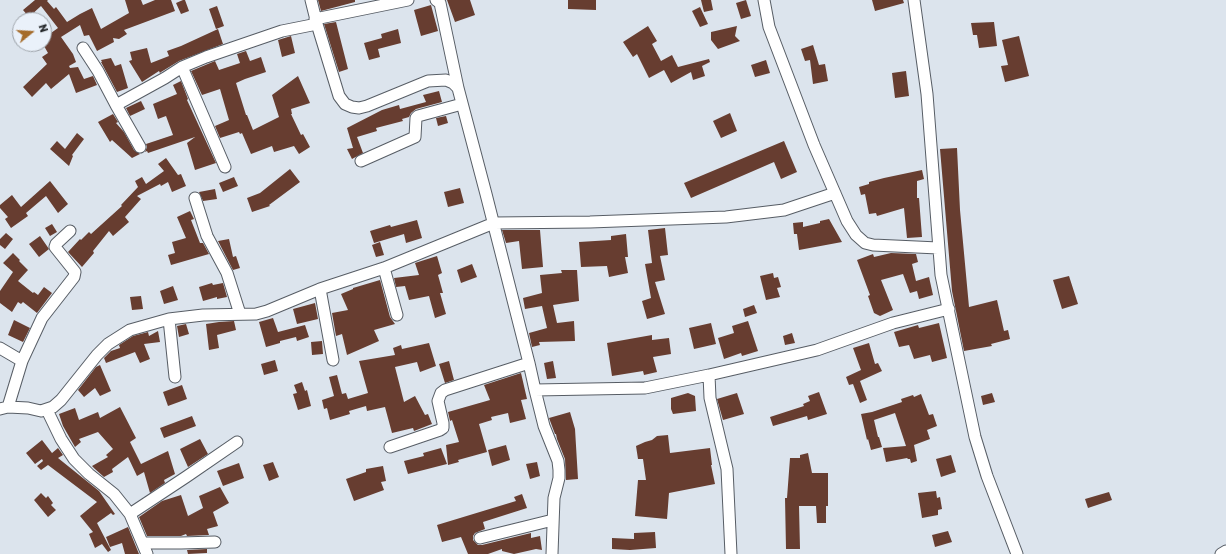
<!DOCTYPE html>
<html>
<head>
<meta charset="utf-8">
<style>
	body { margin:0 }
	#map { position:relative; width:1226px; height:554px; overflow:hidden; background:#dce4ed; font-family:Rubik,sans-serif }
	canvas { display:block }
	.north { position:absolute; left:12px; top:12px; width:40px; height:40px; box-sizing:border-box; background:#eaf1fa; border:1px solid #9ca2a8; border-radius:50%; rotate:72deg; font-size:11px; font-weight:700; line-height:16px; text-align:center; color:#282b2e }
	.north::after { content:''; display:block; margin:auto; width:14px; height:18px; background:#a56c2b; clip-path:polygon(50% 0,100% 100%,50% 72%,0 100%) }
</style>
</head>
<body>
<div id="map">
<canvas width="1226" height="554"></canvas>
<div class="north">N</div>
</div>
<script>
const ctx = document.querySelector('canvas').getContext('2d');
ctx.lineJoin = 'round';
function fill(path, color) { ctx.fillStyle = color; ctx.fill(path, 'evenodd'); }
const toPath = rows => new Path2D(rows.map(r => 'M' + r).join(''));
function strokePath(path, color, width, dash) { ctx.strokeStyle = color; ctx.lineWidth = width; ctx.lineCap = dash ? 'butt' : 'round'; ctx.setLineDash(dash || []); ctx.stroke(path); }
const building = toPath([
	[35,0,48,0,47,1,54,9,56,7,67,22,80,14,92,8,101,29,129,13,125,0,141,0,143,5,155,0,171,0,175,11,124,30,127,34,119,39,113,38,114,42,97,51,89,35,84,36,80,25,61,37,73,54,76,62,69,66,70,68,78,67,84,79,93,76,97,85,76,93,69,74,51,89,46,83,32,97,23,87,47,64,42,57,48,53,44,46,44,38,58,28,41,6,29,17,23,10],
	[183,0,185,0,189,11,181,14,176,3],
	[318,0,355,0,355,2,321,11],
	[447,0,470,0,475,15,455,22],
	[568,0,596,0,596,10,568,9],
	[701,0,711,0,713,10,704,12],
	[746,0,751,16,741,19,736,3],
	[872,0,903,0,904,3,875,11],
	[431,5,438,31,421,36,414,10],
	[217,6,224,26,216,29,209,9],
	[700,7,708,24,700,27,692,11],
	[336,22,348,69,339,72,324,24],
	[994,22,997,46,979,48,977,35,973,35,971,23],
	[648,26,657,41,652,44,661,61,672,55,678,67,709,59,710,62,702,66,705,76,693,80,691,72,671,83,664,70,649,78,637,54,633,57,623,42],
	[737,26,735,36,740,41,718,49,711,40,711,32],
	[218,29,223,44,179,61,161,72,160,73,159,71,142,82,129,61,132,60,130,52,147,48,151,63,169,56,167,51,181,46],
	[398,29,401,43,378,49,380,57,369,60,364,43,382,38,381,34],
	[291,36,295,53,282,57,278,40],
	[1019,36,1029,76,1005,82,1001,66,1008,65,1002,40],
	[813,45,819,65,825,64,828,81,813,84,810,60,805,61,801,49],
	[246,51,250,61,261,57,266,72,245,79,236,83,246,115,247,115,253,130,279,117,272,95,298,76,310,103,291,109,292,114,291,114,301,135,303,134,310,147,299,154,294,146,274,152,272,146,251,154,242,133,240,134,239,132,220,138,215,126,229,120,220,89,202,95,191,71,215,61,219,70,240,63,237,54],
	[111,58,115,66,121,64,128,88,117,92,101,62,102,62,101,60],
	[766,60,770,73,755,77,751,65],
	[906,71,909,96,895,98,892,73],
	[181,81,188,99,187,100,216,163,195,170,187,143,195,137,148,153,147,151,145,152,147,147,146,144,173,135,166,116,158,119,153,104,177,94,173,85],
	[439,91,442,102,416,109,411,113,409,117,402,119,403,121,376,128,377,131,357,137,363,153,352,159,347,149,353,148,347,128,382,110,399,105,400,109,426,102,423,95],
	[141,101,145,109,130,116,126,108],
	[730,113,737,131,721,138,713,121],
	[113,114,118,122,116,123,124,132,134,150,140,154,132,158,112,140,110,142,98,122],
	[446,116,448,123,438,126,436,118],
	[77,133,84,139,72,155,73,156,69,166,50,149,57,141,65,149],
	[784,141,797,172,781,179,774,162,691,198,684,183],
	[957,148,960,210,969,307,997,300,1004,331,1008,330,1010,339,991,344,992,346,964,351,952,291,940,149],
	[166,158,178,175,181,174,186,186,172,192,168,182,161,186,160,184,137,196,141,199,125,217,129,222,113,236,109,231,93,251,94,253,82,267,68,252,80,239,81,240,89,232,91,234,122,206,121,205,138,187,135,181,142,177,146,184,164,171,158,164],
	[290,169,300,182,269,205,270,206,252,212,247,198,260,193],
	[922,170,924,179,917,181,917,198,919,198,922,237,907,238,904,208,877,216,876,213,869,214,865,194,861,195,859,187,869,184,869,182,884,178],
	[234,177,238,186,223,192,219,183],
	[50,181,68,204,58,213,46,196,26,213,28,216,11,228,5,219,8,217,0,208,0,205,12,195,21,207],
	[460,188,464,203,448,207,444,192],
	[215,189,217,199,203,201,199,192],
	[190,211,194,219,191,220,200,243,203,243,209,254,171,265,168,255,175,253,172,242,186,238,177,217],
	[829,219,842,242,799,250,797,234,794,234,793,223,803,222,803,227,820,223,820,221],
	[417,220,422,238,406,243,404,234,374,243,370,231,390,225,391,227],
	[52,224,57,232,50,236,45,228],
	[665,228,668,255,660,256,665,280,655,282,665,314,647,319,642,301,651,298,645,264,652,263,648,230],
	[502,230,540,230,543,267,522,269,519,241,506,243],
	[6,233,13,239,5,249,0,245,0,239],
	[626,234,628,257,625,257,628,273,609,277,607,266,581,267,579,242,611,240,611,236],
	[40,236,49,249,39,257,29,244],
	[229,239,233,257,236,256,240,268,233,270,218,241],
	[380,242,384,255,376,257,372,245],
	[13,253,20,260,19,261,28,270,18,281,33,293,34,292,38,295,44,287,52,293,37,313,23,302,21,304,18,302,12,312,0,303,0,291,13,272,3,263],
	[891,253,916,254,918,262,912,264,916,281,929,277,933,295,919,299,917,291,910,293,903,274,881,280,893,310,880,316,874,313,868,296,870,295,857,260,873,254,874,257],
	[437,256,442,273,438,275,443,293,440,293,446,314,435,318,429,296,409,300,405,286,396,287,394,278,419,275,415,263],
	[472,264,477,277,461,283,457,270],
	[561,270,577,270,579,301,553,305,557,323,574,321,575,341,539,342,540,345,532,347,529,333,547,328,542,306,525,309,523,298,542,293,540,275,562,273],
	[773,273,774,278,778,277,781,287,777,288,780,297,766,300,760,276],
	[1069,276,1078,304,1062,309,1053,280],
	[380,280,390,317,395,324,374,330,379,341,347,355,342,334,336,336,332,313,348,310,341,294,353,289,353,288],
	[212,283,213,285,223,283,227,297,217,299,217,297,203,301,199,287],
	[173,286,178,300,164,304,160,291],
	[141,296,143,309,132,310,130,297],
	[315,303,318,319,297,324,293,309],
	[754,305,757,313,745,317,743,309],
	[273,318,278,332,305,325,309,337,297,341,296,337,280,341,280,343,266,347,259,322],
	[14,320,30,328,23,342,8,335],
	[234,321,236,330,217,335,219,348,209,350,206,324,219,322],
	[748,321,758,351,742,356,741,353,724,359,718,338,734,333,732,326],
	[711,323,716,344,694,349,689,328],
	[939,323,947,358,932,362,930,355,914,359,909,345,899,347,894,332,918,325,919,328],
	[186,324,189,334,179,337,177,326],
	[158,331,160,342,144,344,150,359,140,363,135,352,106,363,104,358,111,351,120,348,119,345,133,336,148,332,149,336],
	[792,333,795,343,785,345,783,336],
	[652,335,652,340,669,338,671,354,653,357,657,372,644,375,643,371,612,376,607,343],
	[322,341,323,354,312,355,311,342],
	[429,343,436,366,420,372,417,362,395,367,404,402,415,396,425,415,428,414,432,424,414,431,413,428,392,433,385,407,367,411,366,406,349,411,350,414,330,420,327,408,324,409,322,400,334,396,329,377,337,375,342,394,346,393,348,399,368,393,359,361,395,355,393,348,401,345,402,349],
	[869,343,875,364,878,363,882,371,860,381,867,400,860,403,853,384,849,385,846,377,861,370,853,348],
	[275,360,278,371,264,375,261,364],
	[449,361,454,380,445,383,439,364],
	[553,361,556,378,547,379,544,363],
	[100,365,111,391,100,396,95,388,84,397,78,390,96,367],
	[521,373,527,399,521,400,526,419,510,423,508,413,491,417,492,420,479,424,487,452,458,460,459,462,448,465,446,445,459,442,452,420,450,421,448,412,490,400,484,385],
	[302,382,305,391,307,390,311,406,298,410,293,394,297,393,294,385],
	[182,385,187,399,168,406,163,392],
	[819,392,827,414,808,420,807,416,773,426,770,417,804,406,803,404,810,401,808,396],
	[688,393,695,396,696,411,673,414,671,409,671,398],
	[737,393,744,414,723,420,717,399],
	[992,393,995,402,983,405,981,396],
	[921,394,929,415,933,414,937,426,927,430,930,439,914,445,917,461,911,463,910,459,908,459,907,458,886,462,883,448,906,446,895,413,874,420,878,437,879,437,882,447,871,450,868,439,867,440,861,414,872,412,902,402,901,399,913,395,914,397],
	[120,407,136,438,130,442,141,464,168,451,175,474,164,480,165,483,150,493,144,472,137,476,128,457,112,469,113,472,104,477,95,469,92,466,108,457,106,455,113,449,98,432,79,439,81,442,75,447,63,426,59,414,75,408,79,420,98,412,100,418],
	[570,412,575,429,578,479,566,480,565,459,557,439,556,434,555,434,549,418],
	[192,416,196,426,164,438,160,428],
	[668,435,670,453,710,448,712,465,711,465,715,484,669,493,667,519,635,516,638,480,646,480,643,459,638,459,636,446,645,442,652,440,657,436],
	[200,439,208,454,188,467,180,449],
	[42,440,52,453,58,448,63,455,58,458,99,491,115,514,113,515,111,513,97,523,111,550,108,552,102,544,95,548,89,534,93,532,80,516,97,502,48,465,41,470,37,466,43,461,42,459,35,464,26,453],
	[506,445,510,460,492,466,488,450],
	[441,448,447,464,408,474,404,461,424,456,423,453],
	[808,453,812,473,828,473,828,506,826,506,826,523,817,523,816,506,799,506,800,549,786,549,785,498,787,498,790,458,800,458,800,455],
	[951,455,956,472,941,477,936,459],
	[273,462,279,477,269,481,263,465],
	[537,462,540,476,530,479,526,464],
	[239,463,244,478,223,486,217,471],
	[383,466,386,481,381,482,384,490,354,501,346,479,366,472,366,469],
	[220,487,229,503,213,512,218,526,207,529,209,535,187,536,186,534,181,536,147,536,139,517,162,501,181,495,188,516,203,508,199,496],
	[936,491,937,498,940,497,942,509,938,510,938,515,922,518,918,493],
	[1109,492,1112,500,1088,508,1085,499],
	[41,493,46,498,48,496,53,503,51,505,56,510,48,517,34,500],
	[522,494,527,508,483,522,485,529,475,533,473,536,473,540,478,545,482,545,531,533,531,538,540,536,542,550,536,549,514,554,502,551,502,549,488,554,468,554,461,537,442,542,437,525,516,501,514,497],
	[128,527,139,554,125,554,122,543,110,547,106,537],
	[948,531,952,542,935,547,932,535],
	[655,532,656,548,630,550,612,549,612,538,634,539,634,533],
	[207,549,207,553,188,554,187,550]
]);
const minor = toPath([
	[311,0,317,24,339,96,345,104,352,107,359,108,367,106,428,81,446,80,453,83,458,88],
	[436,0,440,3,458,88,486,194,529,363,535,390,645,388,709,375,817,350,893,323,949,309],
	[764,0,769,27,814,145,847,221,856,235,865,243,873,245,938,248],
	[914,0,927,94,941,275,975,437,987,476,1017,554],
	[315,19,408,0],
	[83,48,98,71,116,105],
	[182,67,225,167],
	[140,147,116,105,165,78,182,67,206,57,282,31,317,24],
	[361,161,415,137,416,118,418,116,462,104],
	[195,198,207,236,227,273,240,314],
	[384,268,397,315],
	[320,289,333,360],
	[169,319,175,377],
	[0,348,22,361],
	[709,375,710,398,727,469,731,554],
	[535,390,544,426,558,461,559,470,559,478,554,498,552,554],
	[8,407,22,361,42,318,74,277,75,272,55,247,56,244,70,231],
	[0,409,8,407,28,408,41,411,53,407,61,400,97,355,108,344,130,330,169,319,203,315,256,314,267,311,320,289,384,268,494,223,590,222,726,217,784,210,835,193],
	[47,410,61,439,74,459,89,474,114,494,130,514,147,554],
	[390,447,440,430,443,428,443,423,438,401,441,393,445,390,529,363],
	[130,514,186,477,237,442],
	[480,538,553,520],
	[143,543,181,543,215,542],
	[1221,554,1226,551]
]);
fill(building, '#673d30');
strokePath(minor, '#575d65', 13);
strokePath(minor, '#fff', 11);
</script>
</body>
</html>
